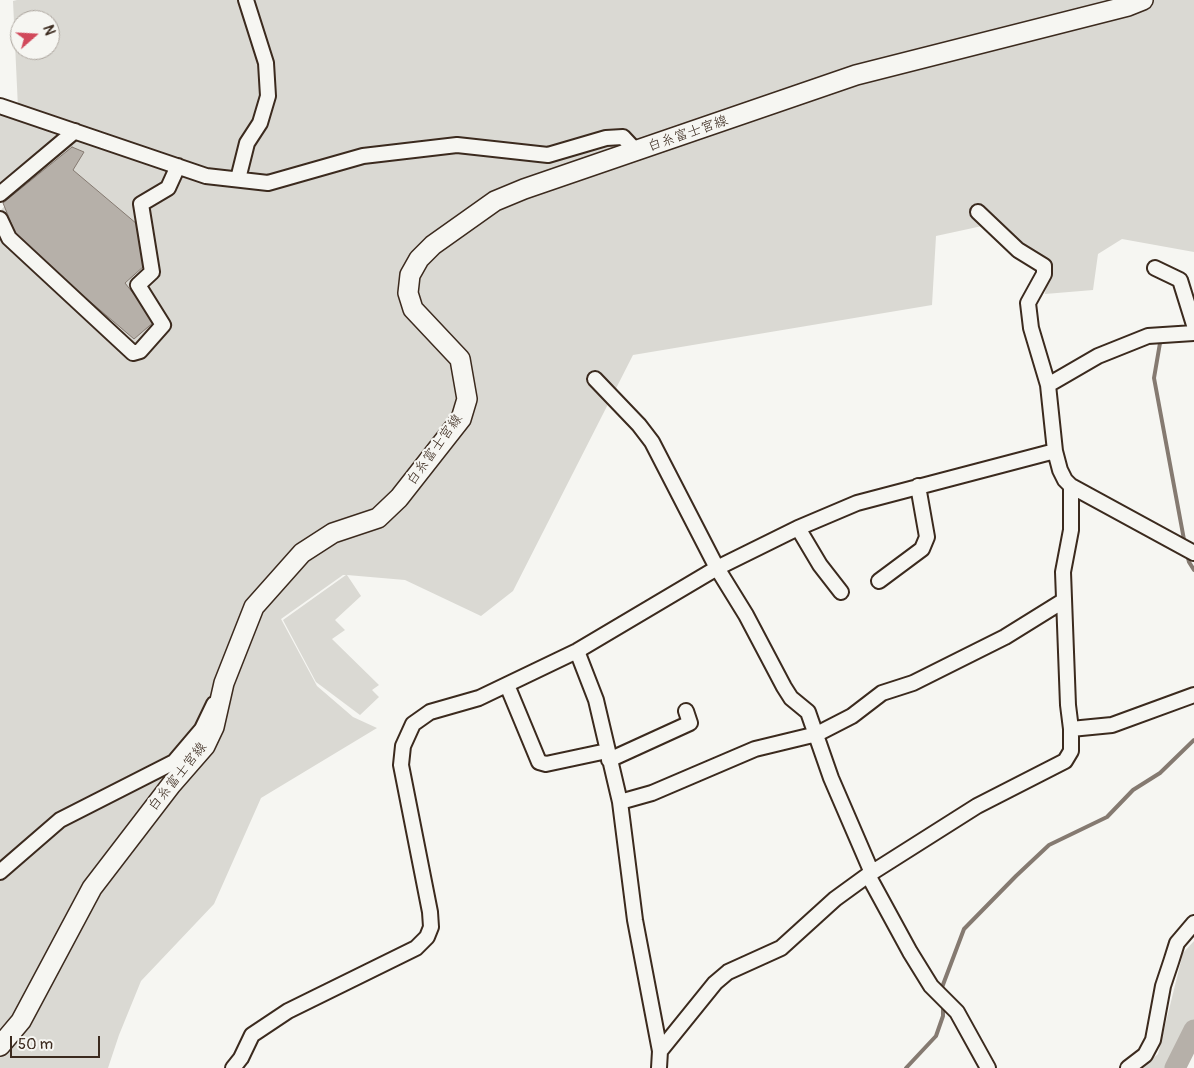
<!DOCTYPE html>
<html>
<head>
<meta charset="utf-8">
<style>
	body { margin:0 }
	#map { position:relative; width:1194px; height:1068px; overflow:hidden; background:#f6f6f2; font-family:Pangolin,sans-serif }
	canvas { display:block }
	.north { position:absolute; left:10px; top:10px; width:50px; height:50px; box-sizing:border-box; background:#f6f6f2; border:1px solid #aba49d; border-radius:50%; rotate:71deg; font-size:14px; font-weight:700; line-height:20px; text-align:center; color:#3b2a1e }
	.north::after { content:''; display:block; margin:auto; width:18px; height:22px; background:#d1495b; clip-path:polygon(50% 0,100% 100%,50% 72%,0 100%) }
	.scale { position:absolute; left:10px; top:1036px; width:90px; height:22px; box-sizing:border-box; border:2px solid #3b2a1e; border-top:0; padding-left:6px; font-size:15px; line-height:18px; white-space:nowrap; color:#3b2a1e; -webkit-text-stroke:4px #f6f6f2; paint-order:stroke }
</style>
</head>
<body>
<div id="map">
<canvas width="1194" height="1068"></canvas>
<div class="north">N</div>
<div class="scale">50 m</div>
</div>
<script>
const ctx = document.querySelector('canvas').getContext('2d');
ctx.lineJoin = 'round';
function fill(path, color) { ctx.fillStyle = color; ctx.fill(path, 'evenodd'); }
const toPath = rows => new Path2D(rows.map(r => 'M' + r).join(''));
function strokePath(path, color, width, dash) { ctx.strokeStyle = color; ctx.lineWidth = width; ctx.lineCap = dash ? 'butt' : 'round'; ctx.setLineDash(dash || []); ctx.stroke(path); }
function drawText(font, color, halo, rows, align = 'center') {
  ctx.font = font + ' Pangolin,"Klee One",sans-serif'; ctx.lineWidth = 4.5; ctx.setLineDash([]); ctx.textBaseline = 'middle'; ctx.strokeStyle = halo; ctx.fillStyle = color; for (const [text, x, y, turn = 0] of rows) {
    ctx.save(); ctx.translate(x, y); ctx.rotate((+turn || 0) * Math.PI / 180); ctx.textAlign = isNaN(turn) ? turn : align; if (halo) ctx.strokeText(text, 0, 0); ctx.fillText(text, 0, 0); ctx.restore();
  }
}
const green = toPath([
	[17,0,1194,0,1194,252,1122,239,1098,254,1093,290,1045,294,1048,266,996,223,936,236,932,305,633,355,513,591,481,616,405,580,347,575,361,596,335,620,345,630,332,639,379,685,372,690,379,697,360,715,316,682,283,620,346,575,343,575,281,619,317,686,353,717,377,728,261,798,214,904,141,981,119,1035,108,1068,0,1068,0,211,70,137,0,198,0,107,18,108,13,1],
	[20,20,50,20,50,50,20,50],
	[1194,941,1194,1033,1168,1068,1141,1068,1158,1054,1183,953]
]);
const water = toPath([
	[72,147,84,152,73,170,137,224,144,266,125,283,155,321,134,339,18,240,3,203,72,147]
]);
const stream = toPath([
	[1160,343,1154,378,1185,545],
	[1187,554,1189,562,1194,570],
	[941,990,964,929,1016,876,1049,845,1107,817,1133,790,1160,773,1194,740],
	[906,1068,936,1036,943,1016,943,1002]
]);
const river = toPath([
	[1175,1068,1194,1030]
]);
const minor = toPath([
	[0,106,206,176,268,183,363,156,457,145,548,155,606,138,623,137,637,152],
	[238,179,247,143,260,123,268,96,266,63,246,0],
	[0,194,75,131],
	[978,212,1018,250,1044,266,1044,274,1028,303,1031,328,1048,385,1055,451,1060,470,1065,480,1071,486,1194,553],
	[0,219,9,238,133,353,140,351,163,325,138,285,152,272,141,204,168,188,178,166],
	[1155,268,1180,280,1194,325],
	[595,379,639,425,652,442,717,568,746,615,784,687,791,698,808,712,831,778,872,873],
	[1048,385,1098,356,1148,336,1194,333],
	[798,528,820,565,841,592],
	[879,581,922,549,927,537,918,486],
	[577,651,596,700,620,802,635,920,660,1051],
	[507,685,539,762,546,764,607,751],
	[1071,729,1112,725,1194,695],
	[609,760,690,723,686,711],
	[620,802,652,793,755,749,817,734,852,716,882,693,913,683,1005,637,1063,601],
	[0,872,60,820,174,762,202,729,214,704],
	[868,875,910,952,931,986,957,1012,988,1068],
	[233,1068,241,1058,252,1035,288,1011,416,948,427,937,431,927,430,912,401,765,403,746,413,724,430,712,479,698,577,651,717,568,798,528,857,503,1055,451],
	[659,1068,660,1051,715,983,728,972,781,948,835,899,868,875,977,806,1065,761,1071,751,1071,729,1068,705,1063,572,1071,530,1071,486],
	[1128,1068,1145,1055,1153,1040,1163,986,1171,962,1177,943,1194,923]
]);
const major = toPath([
	[0,1046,21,1021,92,888,171,785,205,746,214,727,224,683,254,607,302,553,333,533,378,518,399,498,461,419,467,399,460,359,413,309,408,293,410,275,419,259,433,245,495,201,524,189,856,75,1128,6,1143,0]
]);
const streetNames = [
	["白糸富士宮線",688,134,-19],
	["白糸富士宮線",435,450,-54],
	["白糸富士宮線",178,777,-51]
];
fill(green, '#dad9d3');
fill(water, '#b6b0a9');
strokePath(water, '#857a71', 1);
strokePath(stream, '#857a71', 4);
strokePath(river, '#b6b0a9', 21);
strokePath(minor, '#3b2a1e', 18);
strokePath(major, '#3b2a1e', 22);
strokePath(minor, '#f6f6f2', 14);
strokePath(major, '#f6f6f2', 19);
drawText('14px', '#3b2a1e', '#f6f6f2', streetNames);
</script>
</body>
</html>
